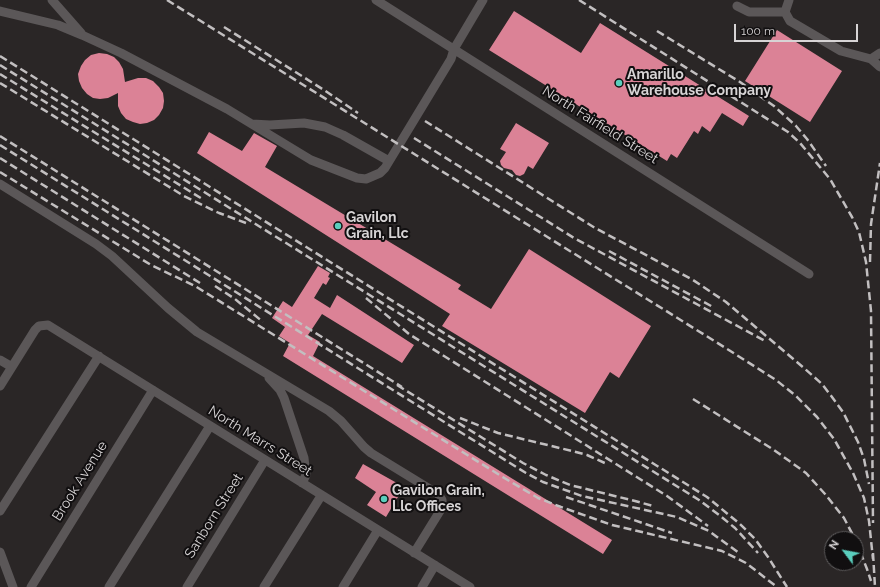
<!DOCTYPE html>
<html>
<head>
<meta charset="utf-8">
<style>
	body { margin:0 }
	#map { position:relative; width:880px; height:587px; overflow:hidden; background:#2a2626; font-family:Raleway,sans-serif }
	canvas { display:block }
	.north { position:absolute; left:824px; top:531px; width:40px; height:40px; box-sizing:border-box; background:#110f10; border:1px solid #605e5f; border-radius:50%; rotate:302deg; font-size:11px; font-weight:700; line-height:16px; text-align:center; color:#d7d4d5 }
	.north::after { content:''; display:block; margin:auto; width:14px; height:18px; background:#5acebd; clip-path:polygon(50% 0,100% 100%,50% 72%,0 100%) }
	.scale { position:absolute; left:734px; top:24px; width:124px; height:18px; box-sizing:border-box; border:2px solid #d7d4d5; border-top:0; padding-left:5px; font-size:12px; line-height:14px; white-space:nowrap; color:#d7d4d5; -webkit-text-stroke:3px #110f10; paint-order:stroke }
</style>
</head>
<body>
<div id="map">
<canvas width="880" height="587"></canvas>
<div class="north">N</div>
<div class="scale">100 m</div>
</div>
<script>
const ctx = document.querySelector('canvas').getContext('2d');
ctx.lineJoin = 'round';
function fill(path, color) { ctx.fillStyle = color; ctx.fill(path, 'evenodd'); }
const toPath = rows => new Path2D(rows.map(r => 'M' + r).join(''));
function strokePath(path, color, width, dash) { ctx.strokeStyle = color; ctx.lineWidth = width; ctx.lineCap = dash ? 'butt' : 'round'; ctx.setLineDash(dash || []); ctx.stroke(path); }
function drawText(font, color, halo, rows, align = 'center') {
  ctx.font = font + ' Raleway,sans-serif'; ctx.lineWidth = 4; ctx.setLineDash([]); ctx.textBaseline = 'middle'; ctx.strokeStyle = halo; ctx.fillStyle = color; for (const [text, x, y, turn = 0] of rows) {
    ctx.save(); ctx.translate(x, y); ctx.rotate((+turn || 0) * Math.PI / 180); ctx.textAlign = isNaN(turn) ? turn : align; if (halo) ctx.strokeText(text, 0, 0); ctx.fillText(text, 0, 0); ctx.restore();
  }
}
const building = toPath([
	[514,11,581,53,600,23,749,116,743,126,722,113,710,132,702,126,698,134,694,131,677,158,671,154,667,161,489,50],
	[777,30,842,71,810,122,745,81],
	[99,53,107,54,114,57,119,62,123,69,125,82,138,78,146,78,153,81,159,87,163,93,164,101,163,108,159,115,154,120,147,123,140,124,133,122,126,119,121,113,118,106,118,93,108,98,100,99,93,98,87,94,82,88,79,81,78,74,81,66,85,60,91,55],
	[516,123,549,143,533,169,528,166,524,174,520,176,516,175,512,170,504,168,501,165,500,161,506,152,500,149],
	[209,132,242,151,254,133,277,146,265,167,461,285,458,289,491,309,529,249,651,326,619,378,610,372,585,413,442,326,450,314,197,153],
	[318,266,330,273,328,277,330,278,326,285,323,283,314,298,330,308,337,295,414,345,402,363,322,314,308,335,320,342,313,356,612,540,603,554,283,356,290,343,279,336,285,327,272,318,283,301,292,307],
	[363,464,404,487,386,517,367,505,376,492,355,478]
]);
const minor = toPath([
	[52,0,81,33],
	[376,0,809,274],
	[789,0,785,12,790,21,841,51,871,59,880,53],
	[737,6,749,12,785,12],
	[0,11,58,25,82,35,121,53,227,109,311,160,357,178,366,179,380,173,385,168,451,59,454,49,483,0],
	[871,59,880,67],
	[252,124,270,125,304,123,325,127,343,135,389,161],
	[0,184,96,244,112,256,168,308,197,332,329,411,341,421,364,447,371,453,438,494,442,500,442,506,440,511,414,553],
	[0,360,12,367],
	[269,378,280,390,284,398,304,458,306,475,302,483],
	[0,386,35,330,39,326,48,325,470,587],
	[0,511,99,356],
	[0,552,13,587],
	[31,587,153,390],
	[109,587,210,426],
	[187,587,265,460],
	[264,587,321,496],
	[343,587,378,530],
	[422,587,435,565]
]);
const rail = toPath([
	[167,0,724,347,776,380,796,396,817,417,834,439,853,473,864,498,869,521,873,559],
	[579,0,788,132,800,143,830,179,852,217,859,232,866,262,871,311,873,523],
	[224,27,324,90,358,113],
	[657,31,740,82,774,106,796,126,807,139,826,166],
	[0,56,707,497,740,524,755,539,768,557,787,587],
	[0,65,699,500,719,515,735,528,758,553],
	[0,74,204,200],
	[0,83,184,196,219,213,246,223],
	[425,121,595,228,693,280,726,302,804,368,822,384,832,397,843,412,858,442,864,459,869,484],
	[0,136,402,387],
	[414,138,574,238,767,342],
	[0,145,526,473,543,482,582,496,677,517,709,531,739,553],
	[0,158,200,283],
	[0,172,151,265,195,286,506,479,538,498,561,507,612,525,722,551,746,563,777,587],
	[609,251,713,307],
	[870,262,871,224,880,163],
	[215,286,235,299,263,322],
	[366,298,409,334,667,496,708,526],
	[397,385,523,463,546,475,570,485,635,501,653,506],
	[693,399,774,450,806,473,825,494,844,518,855,539],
	[460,418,498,433,572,451,587,455,607,464],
	[566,497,672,533],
	[856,541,867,569,871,581],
	[873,553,875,587]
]);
const markers = [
	[619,83,4,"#5acebd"],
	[338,226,4,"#5acebd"],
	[384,499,4,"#5acebd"]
];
const poiNames = [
	["Amarillo",627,75],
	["Warehouse Company",627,91],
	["Gavilon",346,218],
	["Grain, Llc",346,234],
	["Gavilon Grain,",392,491],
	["Llc Offices",392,507]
];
const streetNames = [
	["North Fairfield Street",600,125,32],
	["North Marrs Street",260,441,32],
	["Brook Avenue",80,481,-58],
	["Sanborn Street",214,516,-58]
];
fill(building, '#db8296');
strokePath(minor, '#5b5758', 9);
strokePath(rail, '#c2bfc0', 2.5, [8, 4]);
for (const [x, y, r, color] of markers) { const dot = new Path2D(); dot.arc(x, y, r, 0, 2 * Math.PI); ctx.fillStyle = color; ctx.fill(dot); strokePath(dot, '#110f10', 1.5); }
drawText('bold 14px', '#d7d4d5', '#110f10', poiNames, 'left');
drawText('14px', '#d7d4d5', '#110f10', streetNames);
</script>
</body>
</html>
